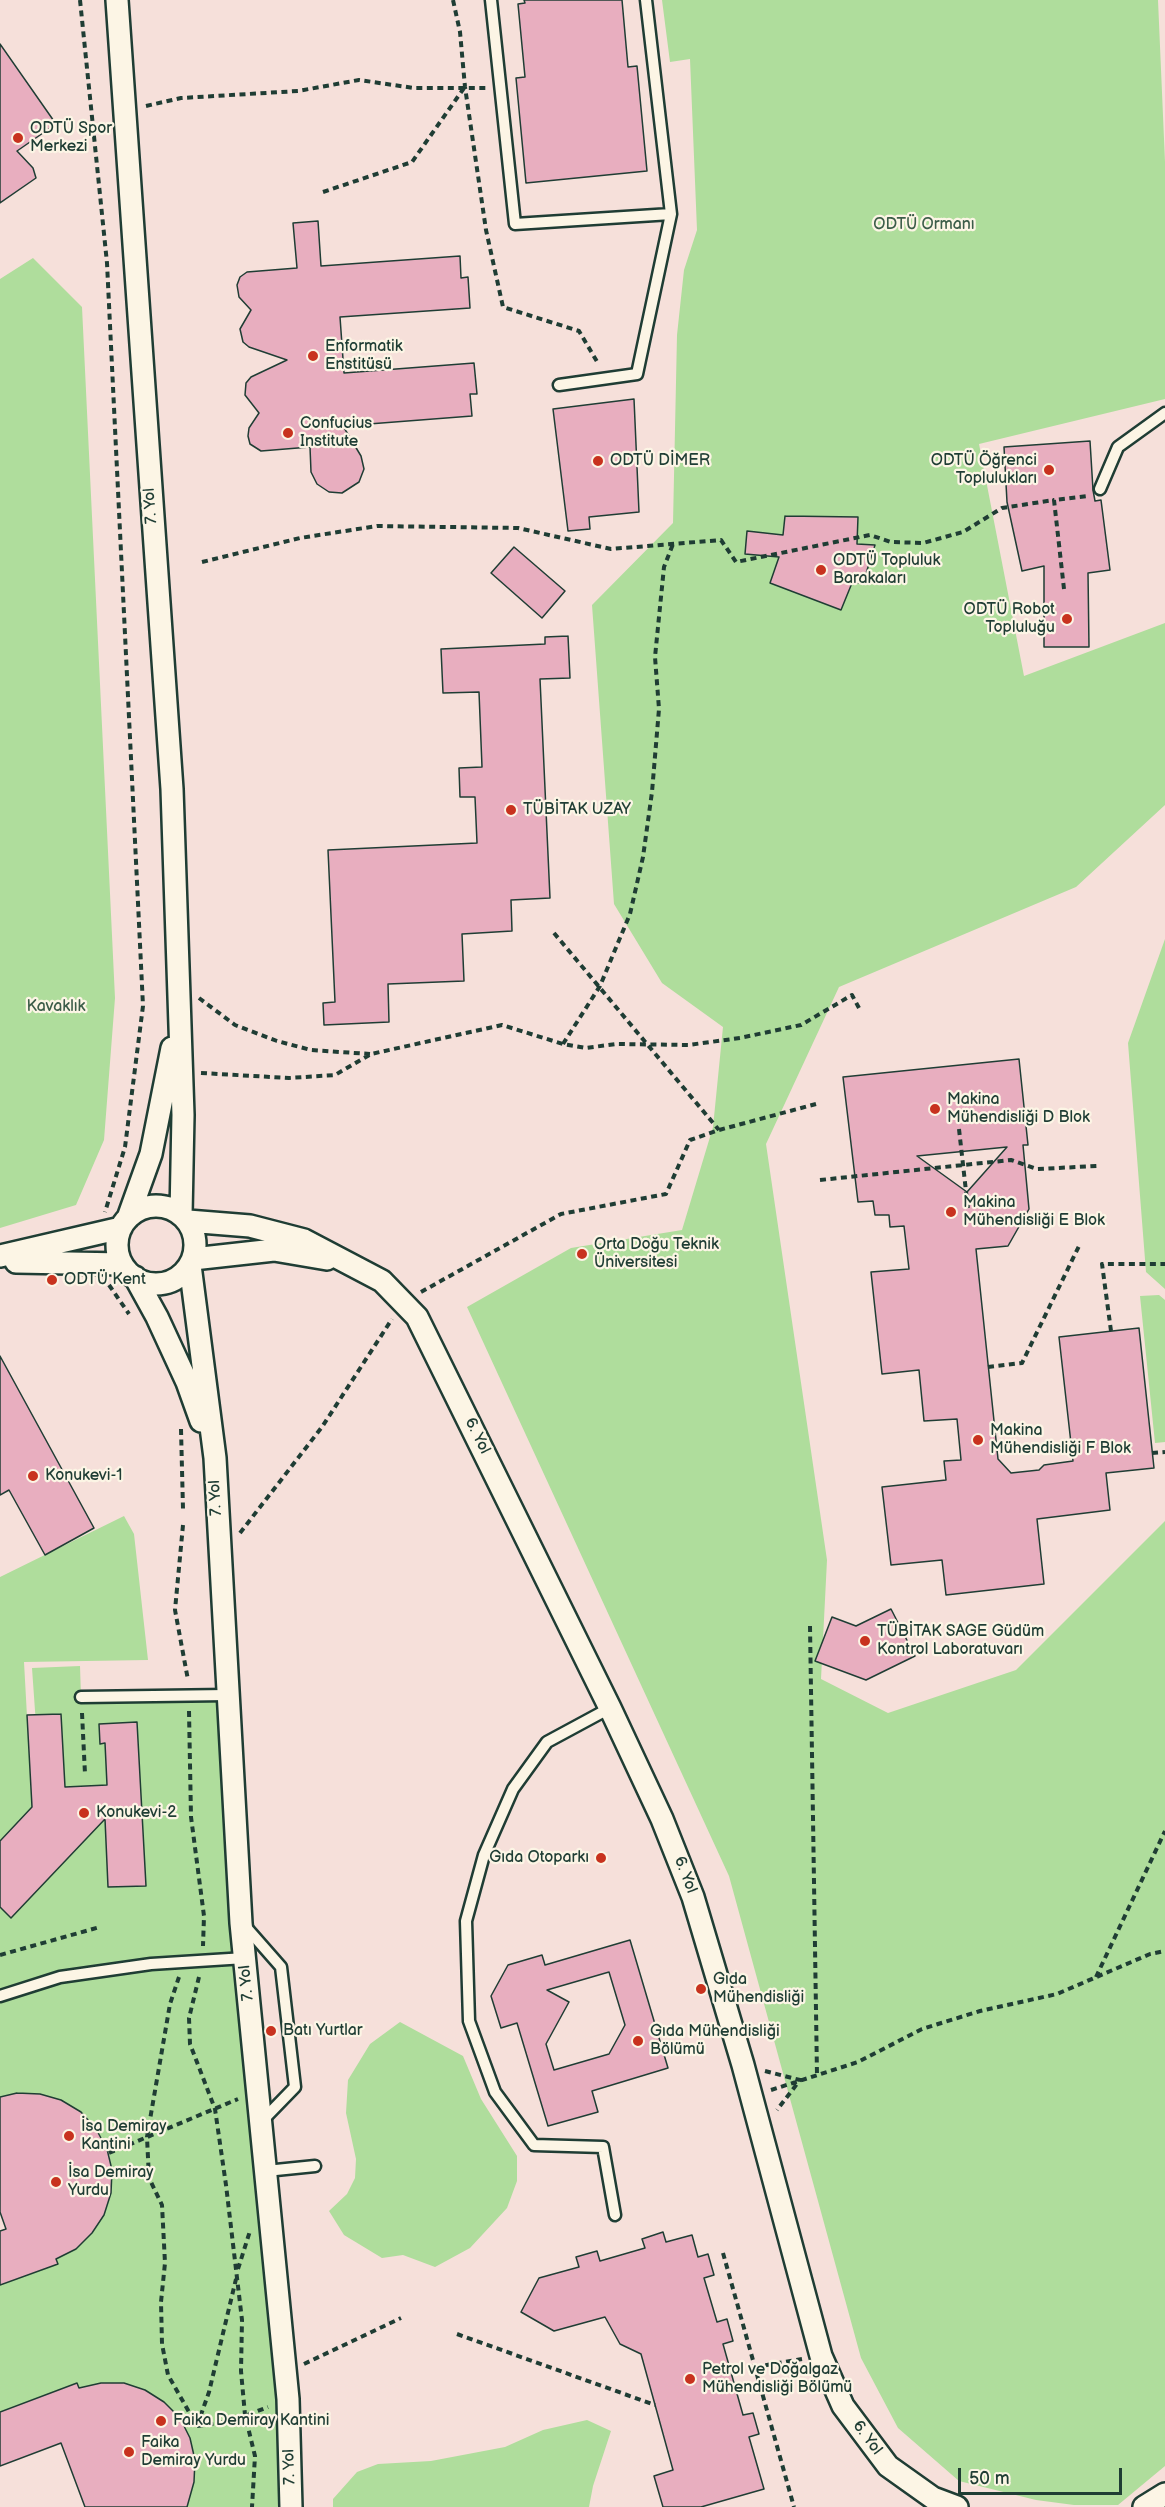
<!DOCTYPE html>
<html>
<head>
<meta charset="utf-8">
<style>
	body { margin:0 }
	#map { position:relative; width:1165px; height:2507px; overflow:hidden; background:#fcf5e5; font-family:"Balsamiq Sans",sans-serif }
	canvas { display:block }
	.scale { position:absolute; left:958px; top:2468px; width:164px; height:27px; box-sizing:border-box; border:3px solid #1f3d34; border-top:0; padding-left:8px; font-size:18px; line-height:21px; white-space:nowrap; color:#1f3d34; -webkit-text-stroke:4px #fcf5e5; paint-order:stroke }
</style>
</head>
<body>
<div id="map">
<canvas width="1165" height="2507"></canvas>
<div class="scale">50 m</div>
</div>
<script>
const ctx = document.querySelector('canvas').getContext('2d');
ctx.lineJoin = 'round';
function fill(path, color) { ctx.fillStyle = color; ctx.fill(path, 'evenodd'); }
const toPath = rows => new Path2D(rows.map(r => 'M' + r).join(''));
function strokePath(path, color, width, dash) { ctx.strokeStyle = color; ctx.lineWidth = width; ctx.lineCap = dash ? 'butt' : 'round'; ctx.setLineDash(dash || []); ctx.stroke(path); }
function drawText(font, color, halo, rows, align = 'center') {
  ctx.font = font + ' "Balsamiq Sans",sans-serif'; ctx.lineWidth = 4.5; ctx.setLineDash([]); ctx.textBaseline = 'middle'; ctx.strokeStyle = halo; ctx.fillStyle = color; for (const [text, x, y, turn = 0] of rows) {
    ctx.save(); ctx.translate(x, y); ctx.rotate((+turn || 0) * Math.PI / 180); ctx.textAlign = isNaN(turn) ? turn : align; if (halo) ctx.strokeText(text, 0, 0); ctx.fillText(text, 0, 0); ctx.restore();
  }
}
const built = toPath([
	[0,0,1165,0,1165,2507,0,2507]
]);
const green = toPath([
	[662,0,1158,0,1165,162,1165,399,979,444,1024,676,1165,623,1165,805,1076,887,839,987,766,1144,827,1560,821,1679,888,1713,1016,1670,1165,1521,1165,2466,1118,2505,1074,2505,1036,2500,959,2481,898,2428,861,2358,729,1876,467,1307,571,1248,682,1230,713,1127,723,1027,662,983,614,904,592,605,673,523,677,335,684,270,697,230,690,59,670,62],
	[33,258,82,307,115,998,104,1140,76,1205,0,1228,0,279],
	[1165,939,1165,1289,1146,1272,1128,1043],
	[1159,1295,1165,1300,1165,1442,1155,1443,1140,1296],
	[124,1516,134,1534,148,1660,24,1662,32,1807,0,1841,0,1577],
	[80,1666,81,1697,227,1695,291,2507,186,2507,194,2482,195,2460,190,2438,180,2418,164,2402,145,2390,124,2383,101,2383,79,2388,77,2383,0,2412,0,2285,57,2264,56,2259,76,2249,92,2233,104,2215,111,2193,112,2170,109,2153,96,2129,81,2112,61,2100,40,2094,17,2093,0,2097,0,1847,42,1810,32,1668],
	[400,2022,463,2056,481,2099,517,2156,517,2181,507,2208,470,2248,435,2267,403,2255,382,2258,344,2235,329,2211,347,2194,355,2178,356,2159,346,2113,348,2080,370,2044],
	[587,2420,611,2431,593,2486,589,2507,333,2507,333,2499,357,2472,378,2464,431,2461,505,2447,543,2430]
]);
const building = toPath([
	[524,0,622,0,628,67,637,66,647,171,526,183,516,78,525,77,518,4,525,3,524,0],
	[0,44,56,124,17,151,33,168,36,178,0,203,0,44],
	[318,221,321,266,460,256,461,278,468,277,470,308,340,317,344,373,474,363,477,394,470,394,472,416,343,426,361,456,364,469,359,482,342,493,329,492,317,484,311,472,310,447,261,451,250,444,248,436,249,428,259,413,245,395,246,383,251,377,287,360,249,347,243,342,240,329,251,310,239,297,237,285,240,277,247,272,297,268,293,223,318,221],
	[634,399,639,512,589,517,590,529,568,531,553,409,634,399],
	[1090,441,1093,490,1095,501,1101,500,1110,570,1088,573,1089,647,1044,647,1044,566,1022,571,1007,502,1004,447,1090,441],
	[785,516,858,517,857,544,875,545,863,583,852,583,841,610,770,583,779,557,745,554,747,531,783,535,785,516],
	[514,547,565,591,542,618,491,573,514,547],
	[568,636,570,678,540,679,550,898,511,900,512,931,462,934,464,981,388,984,389,1022,324,1025,323,1003,335,1002,328,850,477,843,475,797,460,797,459,768,482,767,479,692,443,693,441,649,545,644,545,637,568,636],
	[1019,1059,1028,1145,1023,1145,1029,1209,1008,1246,976,1249,998,1459,1011,1473,1039,1470,1044,1465,1073,1461,1059,1337,1139,1328,1154,1468,1106,1473,1110,1510,1037,1519,1044,1584,946,1595,942,1560,891,1565,882,1487,946,1480,944,1461,961,1460,957,1419,924,1421,919,1370,882,1374,871,1272,909,1269,904,1226,890,1227,889,1215,875,1215,873,1201,858,1202,843,1077,1019,1059],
	[1007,1147,967,1192,917,1156,1007,1147],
	[0,1356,94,1528,45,1555,9,1490,0,1495,0,1356],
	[891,1609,915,1656,866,1680,815,1661,832,1617,856,1626,891,1609],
	[61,1714,65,1787,107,1785,105,1743,100,1744,99,1724,137,1722,146,1886,108,1887,105,1819,11,1918,0,1907,0,1841,32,1807,27,1715,61,1714],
	[630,1940,668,2068,592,2091,598,2112,548,2126,517,2023,501,2028,491,1996,508,1965,542,1955,545,1965,630,1940],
	[609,1972,625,2025,609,2054,554,2070,546,2044,569,2002,547,1990,609,1972],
	[17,2093,40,2094,61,2100,81,2112,96,2129,107,2149,112,2170,111,2193,104,2215,92,2233,76,2249,56,2259,58,2264,0,2285,0,2231,6,2229,0,2212,0,2097,17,2093],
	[663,2232,666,2242,692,2235,698,2257,708,2254,714,2275,704,2278,717,2322,727,2319,733,2341,723,2344,743,2415,753,2413,759,2434,749,2437,764,2489,701,2507,663,2507,654,2476,673,2470,641,2354,620,2344,605,2317,554,2331,521,2312,539,2278,579,2267,576,2257,597,2251,600,2261,645,2248,642,2239,663,2232],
	[77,2383,79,2388,101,2383,124,2383,145,2390,164,2402,180,2418,190,2438,195,2460,194,2482,187,2507,85,2507,61,2443,0,2466,0,2412,77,2383]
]);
const path = toPath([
	[80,0,107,263,143,1006,125,1147,105,1212],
	[453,0,460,32,465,87,486,230,503,307,579,331,599,365],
	[146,106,181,98,298,91,359,80,414,88,487,88],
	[323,192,412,162,464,88],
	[202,562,300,538,377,526,518,528,611,549,721,540,736,562,870,535,891,542,923,543,963,532,1002,508,1054,500],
	[1064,589,1054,500,1088,496],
	[554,933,719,1130],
	[199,998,235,1025,277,1041,311,1050,370,1054],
	[563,1044,600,986,630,914,643,857,652,792,659,709,655,657,664,567,673,544],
	[201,1073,289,1078,335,1075,371,1054,502,1025,563,1044,586,1048,616,1044,688,1045,740,1038,801,1025,852,995,859,1008],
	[959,1129,968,1209],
	[820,1180,1011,1160,1037,1169,1097,1166],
	[109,1285,129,1314],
	[421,1292,561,1214,666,1194,690,1140,719,1130,816,1104],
	[1111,1331,1102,1264,1165,1264],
	[988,1367,1022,1363,1080,1244],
	[181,1429,183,1509],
	[1152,1453,1165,1452],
	[183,1525,175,1610,188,1680],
	[240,1533,322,1427,392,1319],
	[810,1626,817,2075],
	[189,1711,191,1817,204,1916,203,1946],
	[82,1713,85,1774],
	[0,1955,100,1927],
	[179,1977,170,2004,147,2137,149,2178,162,2205,165,2263,161,2302,162,2344,168,2375,197,2426],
	[199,1977,189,2018,190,2044,215,2109,226,2185,242,2320,241,2371,245,2415,255,2456,252,2507],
	[1096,1977,1165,1831],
	[765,2071,800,2080,777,2110],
	[771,2090,858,2062,922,2029,980,2011,1057,1994,1150,1954,1165,1951],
	[109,2153,238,2099],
	[723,2253,794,2507],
	[238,2269,250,2231],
	[457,2334,655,2405],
	[304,2364,401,2318],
	[755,2367,802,2359],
	[197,2426,209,2392,236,2279],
	[197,2426,232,2421,268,2407]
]);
const lane = toPath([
	[491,0,515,224,671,214,646,0],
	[559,385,637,374,671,214],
	[1100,489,1118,447,1165,413],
	[81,1697,227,1695],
	[610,1708,547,1742,513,1789,484,1855,466,1921,469,2021,495,2092,534,2145,603,2147,615,2215],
	[245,1926,281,1967,295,2087,261,2122],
	[0,1996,60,1977,151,1964,245,1958],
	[266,2171,315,2166]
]);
const street = toPath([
	[117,0,172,789,183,1115,181,1215],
	'117 1245a39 39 0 1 1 78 0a39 39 0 1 1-78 0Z',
	[128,1218,151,1154,172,1048],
	[188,1221,250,1226,304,1240,382,1281,417,1317,610,1708,662,1819,693,1897,743,2065,821,2356,843,2406,888,2466,933,2498,957,2507],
	[0,1256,121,1228],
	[193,1259,274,1250,327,1259],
	[16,1262,122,1264],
	[190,1265,215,1458,241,1923,288,2399,291,2507],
	[135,1277,157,1317,187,1382,201,1421],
	[1144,2507,1165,2494]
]);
const markers = [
	[18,138,6,"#c8321e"],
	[313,356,6,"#c8321e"],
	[288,433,6,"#c8321e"],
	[598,461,6,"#c8321e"],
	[1049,470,6,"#c8321e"],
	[821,570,6,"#c8321e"],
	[1067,619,6,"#c8321e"],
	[511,810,6,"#c8321e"],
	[935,1109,6,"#c8321e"],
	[951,1212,6,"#c8321e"],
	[582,1254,6,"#c8321e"],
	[52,1280,6,"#c8321e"],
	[978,1440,6,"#c8321e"],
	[33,1476,6,"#c8321e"],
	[865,1641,6,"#c8321e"],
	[84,1813,6,"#c8321e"],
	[601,1858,6,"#c8321e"],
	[701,1989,6,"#c8321e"],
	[271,2031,6,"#c8321e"],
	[638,2041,6,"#c8321e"],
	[69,2136,6,"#c8321e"],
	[56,2182,6,"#c8321e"],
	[690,2379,6,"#c8321e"],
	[161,2421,6,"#c8321e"],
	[129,2452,6,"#c8321e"]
];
const poiNames = [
	["ODTÜ Spor",30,129],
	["Merkezi",30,147],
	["Enformatik",325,347],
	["Enstitüsü",325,365],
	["Confucius",300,424],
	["Institute",300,442],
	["ODTÜ DİMER",610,461],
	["ODTÜ Öğrenci",1037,461,"right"],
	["Toplulukları",1037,479,"right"],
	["ODTÜ Topluluk",833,561],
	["Barakaları",833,579],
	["ODTÜ Robot",1055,610,"right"],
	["Topluluğu",1055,628,"right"],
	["TÜBİTAK UZAY",523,810],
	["Makina",947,1100],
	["Mühendisliği D Blok",947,1118],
	["Makina",963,1203],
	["Mühendisliği E Blok",963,1221],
	["Orta Doğu Teknik",594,1245],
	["Üniversitesi",594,1263],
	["ODTÜ Kent",64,1280],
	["Makina",990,1431],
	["Mühendisliği F Blok",990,1449],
	["Konukevi-1",45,1476],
	["TÜBİTAK SAGE Güdüm",877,1632],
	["Kontrol Laboratuvarı",877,1650],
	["Konukevi-2",96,1813],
	["Gıda Otoparkı",589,1858,"right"],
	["Gıda",713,1980],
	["Mühendisliği",713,1998],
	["Batı Yurtlar",283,2031],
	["Gıda Mühendisliği",650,2032],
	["Bölümü",650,2050],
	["İsa Demiray",81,2127],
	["Kantini",81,2145],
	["İsa Demiray",68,2173],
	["Yurdu",68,2191],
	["Petrol ve Doğalgaz",702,2370],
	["Mühendisliği Bölümü",702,2388],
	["Faika Demiray Kantini",173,2421],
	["Faika",141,2443],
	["Demiray Yurdu",141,2461]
];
const parkNames = [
	["ODTÜ Ormanı",924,225],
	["Kavaklık",56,1007]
];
const streetNames = [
	["7. Yol",151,506,-94],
	["6. Yol",477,1436,64],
	["7. Yol",216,1498,-93],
	["6. Yol",685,1875,69],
	["7. Yol",247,1983,-96],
	["6. Yol",867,2438,53],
	["7. Yol",290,2467,-92]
];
fill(built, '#f6e0da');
fill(green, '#afdd9c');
fill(building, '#e8aebf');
strokePath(building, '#1f3d34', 1.5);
strokePath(lane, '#1f3d34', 15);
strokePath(street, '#1f3d34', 26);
strokePath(path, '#1f3d34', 4, [6, 4.5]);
strokePath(lane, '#fcf5e5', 10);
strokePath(street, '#fcf5e5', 21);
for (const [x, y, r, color] of markers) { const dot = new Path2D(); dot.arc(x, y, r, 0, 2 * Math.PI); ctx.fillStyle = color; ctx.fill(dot); strokePath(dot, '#fcf5e5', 2); }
drawText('16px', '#1f3d34', '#fcf5e5', poiNames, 'left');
drawText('16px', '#3c5d49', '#fcf5e5', parkNames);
drawText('16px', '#1f3d34', '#fcf5e5', streetNames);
</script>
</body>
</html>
